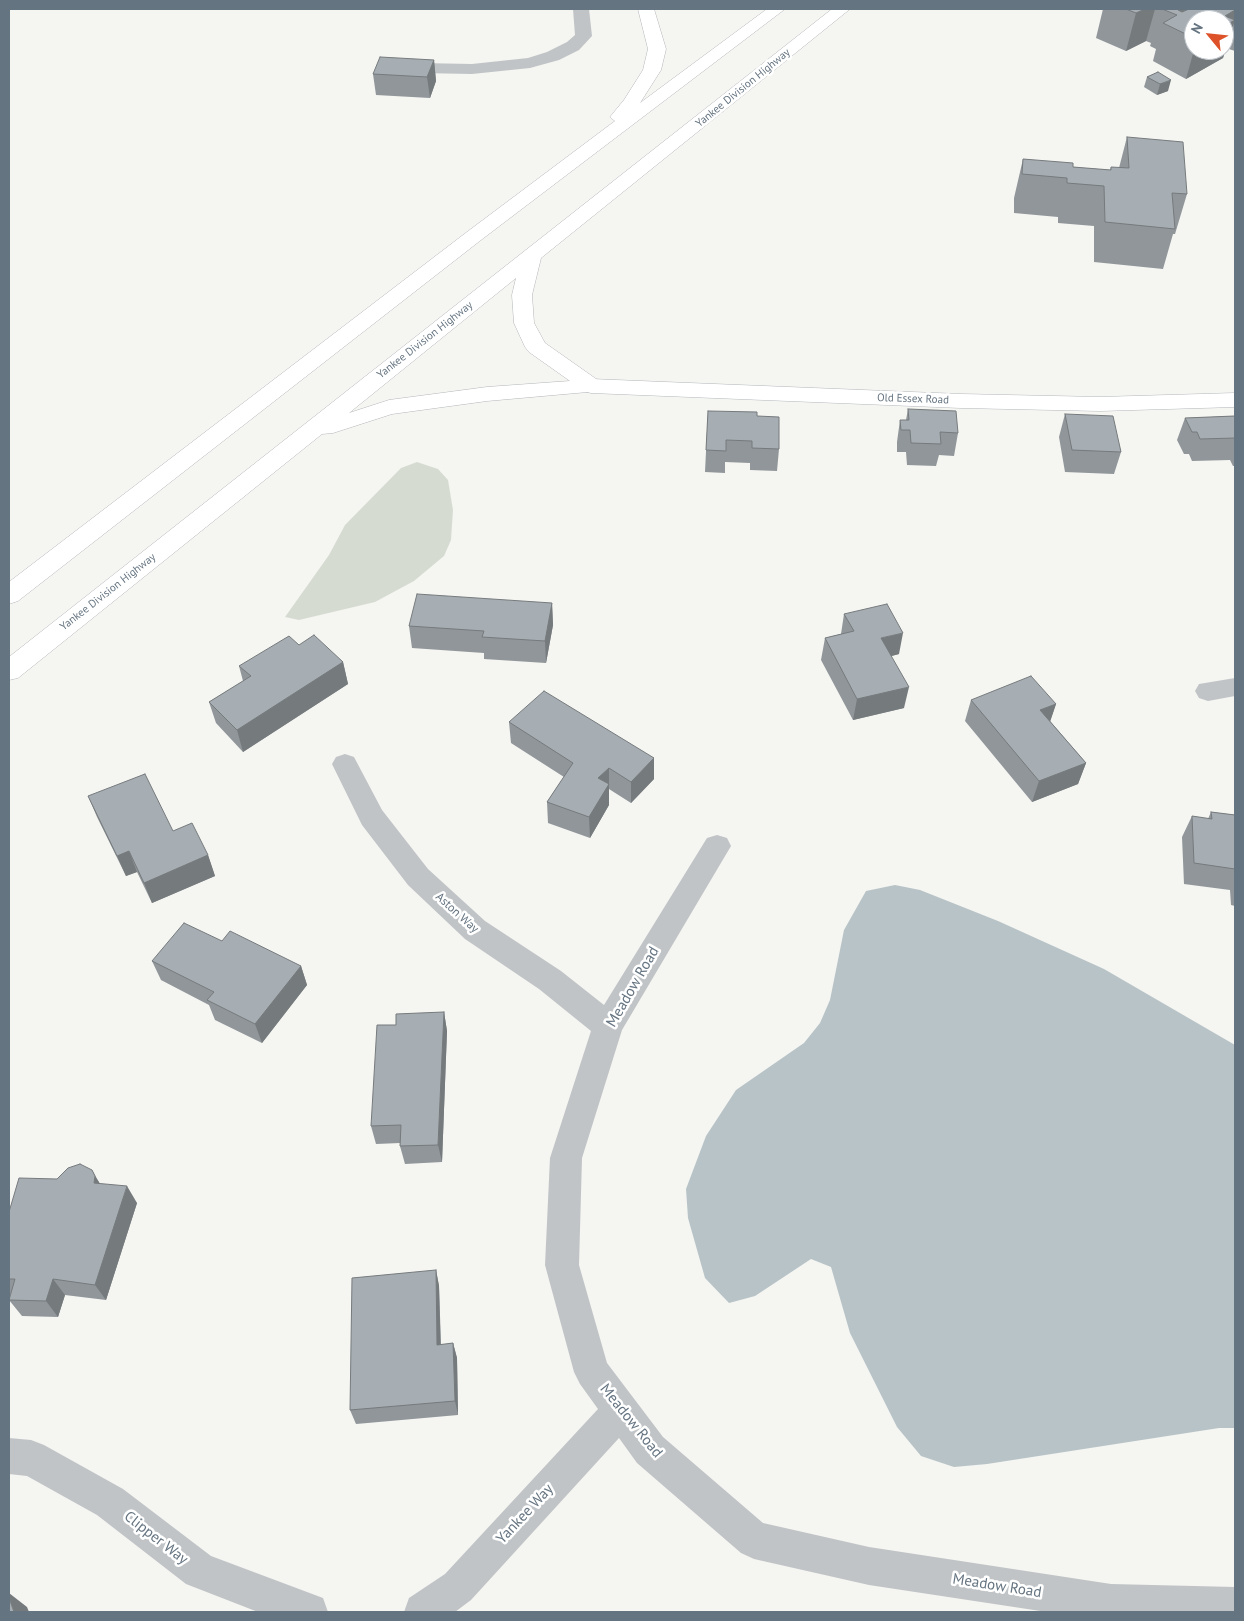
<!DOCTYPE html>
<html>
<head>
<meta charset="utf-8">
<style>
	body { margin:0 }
	#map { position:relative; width:1244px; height:1621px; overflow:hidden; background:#f5f5f1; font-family:"PT Sans",sans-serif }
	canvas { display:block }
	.frame { position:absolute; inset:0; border:10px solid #657481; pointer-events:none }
	.north { position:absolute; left:1184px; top:10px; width:50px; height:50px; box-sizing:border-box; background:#fff; border:1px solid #c1c7cd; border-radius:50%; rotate:298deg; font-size:14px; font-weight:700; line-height:20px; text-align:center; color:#657481 }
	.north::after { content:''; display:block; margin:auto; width:18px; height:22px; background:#dd5229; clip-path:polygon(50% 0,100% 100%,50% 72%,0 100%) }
</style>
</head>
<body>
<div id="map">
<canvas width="1244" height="1621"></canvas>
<div class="frame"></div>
<div class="north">N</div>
</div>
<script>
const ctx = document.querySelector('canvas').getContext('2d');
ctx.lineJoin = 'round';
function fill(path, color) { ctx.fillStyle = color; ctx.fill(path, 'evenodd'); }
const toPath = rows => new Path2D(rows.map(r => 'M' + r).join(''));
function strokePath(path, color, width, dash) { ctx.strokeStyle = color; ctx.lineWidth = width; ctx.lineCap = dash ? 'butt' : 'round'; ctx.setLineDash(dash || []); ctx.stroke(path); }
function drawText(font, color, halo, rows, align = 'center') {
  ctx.font = font + ' "PT Sans",sans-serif'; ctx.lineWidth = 5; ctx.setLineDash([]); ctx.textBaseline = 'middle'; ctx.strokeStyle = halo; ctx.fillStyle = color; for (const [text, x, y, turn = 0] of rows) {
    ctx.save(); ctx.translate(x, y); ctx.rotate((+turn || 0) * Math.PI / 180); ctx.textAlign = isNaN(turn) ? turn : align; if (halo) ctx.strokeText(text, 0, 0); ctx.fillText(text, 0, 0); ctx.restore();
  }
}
const green = toPath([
	[417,462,438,469,448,480,453,510,451,540,444,556,414,581,375,602,299,620,285,617,329,555,345,525,401,468]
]);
const water = toPath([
	[895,885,920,890,998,921,1104,969,1235,1045,1235,1428,1219,1428,987,1464,954,1467,921,1456,897,1427,850,1333,831,1267,811,1259,755,1296,729,1303,705,1278,688,1218,686,1189,706,1136,736,1090,804,1043,820,1023,830,1000,844,930,866,891]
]);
const minor = toPath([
	[573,9,589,9,592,36,579,50,559,60,530,68,472,74,419,73,413,72,410,68,413,64,419,63,472,64,528,58,547,52,567,42,575,35,573,9],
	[1235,678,1235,696,1208,701,1199,698,1195,691,1199,684,1235,678],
	[345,754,354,757,382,810,428,869,485,921,561,971,604,1005,707,838,717,835,727,838,731,846,622,1030,582,1158,579,1265,607,1363,663,1437,763,1523,869,1547,1111,1584,1235,1587,1235,1612,1047,1612,869,1585,754,1559,741,1553,637,1463,619,1438,471,1600,455,1612,404,1612,409,1598,445,1574,598,1409,580,1384,574,1372,545,1265,550,1158,591,1031,539,989,465,939,408,885,362,825,332,764,336,757,345,754],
	[9,1438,31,1440,44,1445,123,1489,211,1556,323,1598,328,1612,258,1612,186,1584,97,1515,27,1476,9,1474,9,1438]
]);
const major = toPath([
	[591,379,961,394,1100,397,1235,393,1235,407,1100,411,961,408,591,393,583,391,580,386,583,381,591,379]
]);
const highway = toPath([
	[638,9,654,9,666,49,661,70,640,103,767,9,785,9,481,240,18,601,9,604,9,582,467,232,615,121,610,117,624,100,643,70,648,49,638,9],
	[832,9,850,9,541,258,532,295,534,323,545,343,599,381,602,386,599,391,487,401,392,414,333,433,322,434,18,678,9,680,9,657,832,9],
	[516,278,512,295,514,323,525,347,529,352,570,381,487,387,389,400,349,413,516,278]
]);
const wall = toPath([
	[1103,9,1235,9,1235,51,1226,48,1223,58,1186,79,1153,61,1156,49,1150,46,1151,43,1146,41,1126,51,1096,38],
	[1194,20,1224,50,1194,50],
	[434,60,436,81,430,98,376,95,373,74],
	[1158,72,1168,91,1157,95,1144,87,1147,77],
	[1127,137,1187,194,1175,234,1173,234,1163,269,1094,262,1094,226,1058,223,1058,217,1014,213,1014,198,1023,159,1073,167,1110,170,1111,167,1119,168],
	[908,409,958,433,954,456,939,455,936,466,907,465,906,452,897,452,897,442,900,420,906,420],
	[708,411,757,416,779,449,777,471,750,470,750,463,725,462,725,473,705,472],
	[1065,414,1121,452,1114,474,1065,472,1059,437],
	[1235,416,1235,466,1233,466,1230,460,1192,461,1189,454,1184,454,1177,440,1185,418],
	[552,603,553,625,546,663,484,659,484,653,412,648,409,626],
	[844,614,899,654,891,656,904,708,853,720,821,660,825,638,841,634],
	[299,645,343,662,348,684,243,752,216,723,209,702,243,681,239,666],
	[971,700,1056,704,1050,721,1086,763,1078,784,1032,802,965,721],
	[509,722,654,758,654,779,631,803,609,789,609,805,590,838,548,823,547,802,564,777,511,743],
	[88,796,173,831,208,855,215,876,152,903,137,872,126,876,97,817],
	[1211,812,1235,815,1235,906,1231,905,1230,890,1184,884,1182,837,1192,816,1208,819],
	[222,941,301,966,307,985,262,1043,215,1020,209,1005,161,980,152,961],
	[444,1012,447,1031,442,1162,405,1164,400,1146,400,1143,376,1144,371,1126,396,1025],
	[92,1170,100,1184,137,1203,106,1300,65,1295,58,1317,22,1316,9,1300,11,1294,9,1294,9,1212,57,1179],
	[436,1270,439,1286,441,1345,453,1343,457,1358,458,1415,356,1424,350,1410]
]);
const shadedWall = toPath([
	[1145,9,1155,9,1146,41,1126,51,1136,13],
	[1172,9,1187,9,1183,26,1177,15],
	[1235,10,1235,15,1234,20,1235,20,1223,58,1186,79,1194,50,1224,50,1224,20,1225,16],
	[434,60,436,81,430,98,427,77],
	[1171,80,1168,91,1157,95,1160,84],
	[552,603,553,625,546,663,545,641],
	[903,633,899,654,877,660,881,638],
	[343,662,348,684,243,752,237,730],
	[909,687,904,708,853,720,857,699],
	[1056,704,1049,725,1040,710],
	[654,758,654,779,631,803,631,782],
	[1086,763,1078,784,1032,802,1039,781],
	[609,768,609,805,590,838,589,817,598,778],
	[129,851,137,872,126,876,117,856],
	[208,855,215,876,152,903,144,883],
	[301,966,307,985,262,1043,255,1024],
	[444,1012,447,1031,442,1162,438,1145],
	[95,1176,106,1193,94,1183],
	[127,1186,137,1203,106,1300,95,1285],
	[436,1270,439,1286,441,1360,437,1345],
	[53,1279,65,1295,58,1317,46,1301],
	[453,1343,457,1358,458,1415,455,1401],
	[9,1593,27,1607,29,1612,14,1612,9,1598]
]);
const building = toPath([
	[1126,9,1145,9,1136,13,1126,9],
	[1162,9,1180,9,1178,10,1182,12,1189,9,1235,9,1235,10,1225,16,1235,20,1224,26,1224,20,1194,20,1194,38,1163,23,1177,15,1162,9],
	[380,57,434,60,427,77,373,74,380,57],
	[1158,72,1171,80,1160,84,1147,77,1158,72],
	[1127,137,1183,142,1187,194,1172,193,1175,229,1105,222,1104,186,1067,183,1067,178,1022,174,1023,159,1073,163,1073,167,1111,170,1111,167,1129,168,1127,137],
	[908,409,956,411,958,433,940,432,941,444,911,443,910,430,901,430,900,420,909,420,908,409],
	[708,411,757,412,757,416,779,417,779,449,752,448,752,441,726,440,726,451,706,450,708,411],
	[1065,414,1113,416,1121,452,1072,450,1065,414],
	[1235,416,1235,438,1200,439,1197,432,1192,432,1185,418,1235,416],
	[417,594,552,603,545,641,482,637,484,631,409,626,417,594],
	[887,604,903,633,881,638,909,687,857,699,825,638,854,631,844,614,887,604],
	[314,635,343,662,237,730,209,702,251,676,239,666,289,636,299,645,314,635],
	[1031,676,1056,704,1040,710,1086,763,1039,781,971,700,1031,676],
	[544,691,654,758,631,782,609,768,598,778,609,784,589,817,547,802,573,763,509,722,544,691],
	[145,774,173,831,192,823,208,855,144,883,129,851,117,856,88,796,145,774],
	[1211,812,1235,815,1235,869,1194,863,1192,816,1212,819,1211,812],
	[184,923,222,941,230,931,301,966,255,1024,207,1000,214,992,152,961,184,923],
	[444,1012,438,1145,400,1146,401,1125,371,1126,377,1025,396,1025,396,1014,444,1012],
	[80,1164,92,1170,95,1176,94,1183,127,1186,95,1285,53,1279,46,1301,9,1300,15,1279,9,1279,9,1212,19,1178,57,1179,68,1168,80,1164],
	[436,1270,437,1345,453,1343,455,1401,350,1410,352,1278,436,1270],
	[9,1598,14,1612,9,1612,9,1598]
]);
const farStreetnames = [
	["Yankee Division Highway",743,88,-39],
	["Yankee Division Highway",425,340,-38],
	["Old Essex Road",913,399,2],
	["Yankee Division Highway",108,592,-38]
];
const streetNames = [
	["Aston Way",457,913,42]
];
const nearStreetnames = [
	["Meadow Road",633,987,-60],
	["Meadow Road",631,1421,51],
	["Yankee Way",525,1514,-47],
	["Clipper Way",156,1538,38],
	["Meadow Road",997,1586,9]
];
fill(green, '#d6dbd2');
fill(water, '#b7c3c7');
strokePath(major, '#b3b7bb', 1);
strokePath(highway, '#b3b6b9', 1);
fill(minor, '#c0c4c7');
fill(major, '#fff');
fill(highway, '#fff');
fill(wall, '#90969a');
fill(shadedWall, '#757a7d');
fill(building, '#a7aeb3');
strokePath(building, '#757a7d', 1);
drawText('11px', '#657481', '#fff', farStreetnames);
drawText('12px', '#657481', '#fff', streetNames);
drawText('15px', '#657481', '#fff', nearStreetnames);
</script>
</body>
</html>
